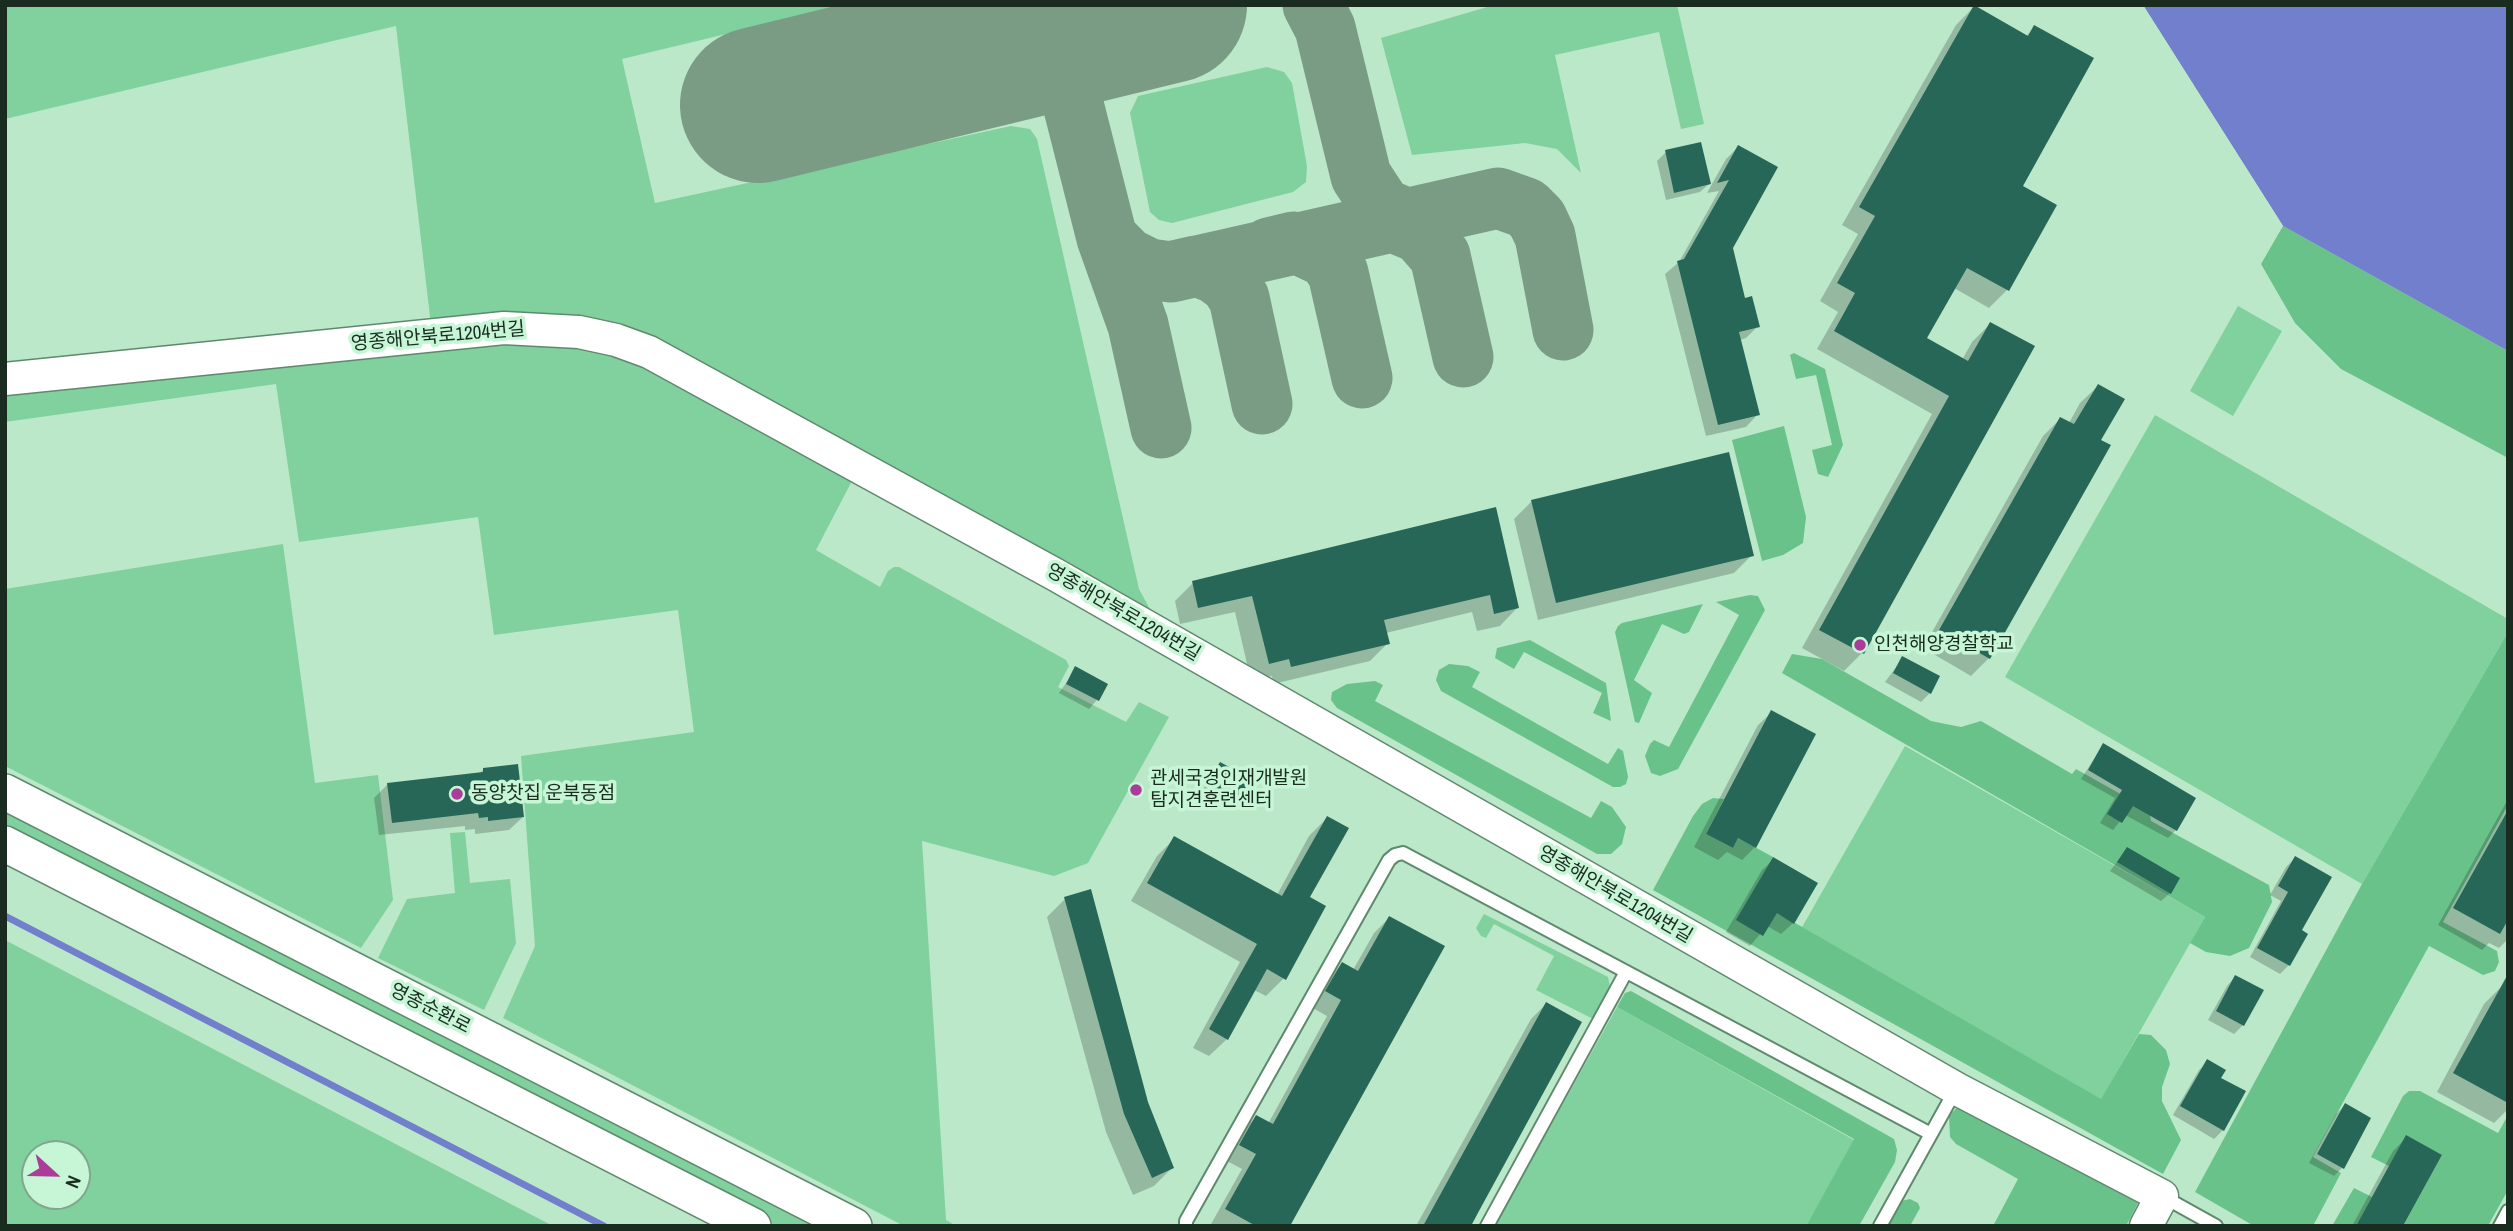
<!DOCTYPE html>
<html>
<head>
<meta charset="utf-8">
<style>
	body { margin:0 }
	#map { position:relative; width:2513px; height:1231px; overflow:hidden; background:#bbe8c9; font-family:"Archivo Narrow",sans-serif }
	canvas { display:block }
	.frame { position:absolute; inset:0; border:7px solid #1a2c20; pointer-events:none }
	.north { position:absolute; left:21px; top:1140px; width:70px; height:70px; box-sizing:border-box; background:#c7f6d6; border:2px solid #82a58d; border-radius:50%; rotate:112deg; font-size:19px; font-weight:700; line-height:28px; text-align:center; color:#1a2c20 }
	.north::after { content:''; display:block; margin:auto; width:24px; height:32px; background:#ac3c99; clip-path:polygon(50% 0,100% 100%,50% 72%,0 100%) }
</style>
</head>
<body>
<div id="map">
<canvas width="2513" height="1231"></canvas>
<div class="frame"></div>
<div class="north">N</div>
</div>
<script>
const ctx = document.querySelector('canvas').getContext('2d');
ctx.lineJoin = 'round';
function fill(path, color) { ctx.fillStyle = color; ctx.fill(path, 'evenodd'); }
const toPath = rows => new Path2D(rows.map(r => 'M' + r).join(''));
function strokePath(path, color, width, dash) { ctx.strokeStyle = color; ctx.lineWidth = width; ctx.lineCap = dash ? 'butt' : 'round'; ctx.setLineDash(dash || []); ctx.stroke(path); }
function drawText(font, color, halo, rows, align = 'center') {
  ctx.font = font + ' "Archivo Narrow","Noto Sans KR",sans-serif'; ctx.lineWidth = 7; ctx.setLineDash([]); ctx.textBaseline = 'middle'; ctx.strokeStyle = halo; ctx.fillStyle = color; for (const [text, x, y, turn = 0] of rows) {
    ctx.save(); ctx.translate(x, y); ctx.rotate((+turn || 0) * Math.PI / 180); ctx.textAlign = isNaN(turn) ? turn : align; if (halo) ctx.strokeText(text, 0, 0); ctx.fillText(text, 0, 0); ctx.restore();
  }
}
const green = toPath([
	[5,5,847,5,622,59,655,203,1011,126,1030,129,1037,139,1139,589,1151,611,702,364,431,325,396,26,5,119],
	[1494,5,1677,5,1704,124,1681,129,1659,32,1555,55,1581,173,1557,149,1525,143,1412,155,1381,38],
	[1267,67,1284,72,1292,83,1307,166,1306,182,1293,192,1172,223,1159,220,1150,212,1130,113,1138,96],
	[2238,306,2282,331,2233,416,2190,391],
	[546,338,638,357,854,477,816,550,880,587,888,571,894,567,899,567,1066,660,1069,666,1058,687,1126,722,1139,702,1169,717,1088,863,1054,876,922,841,946,1220,956,1226,904,1226,503,1018,535,946,521,756,694,732,678,610,494,635,478,517,299,542,276,384,5,422,5,389],
	[2155,415,2508,619,2508,632,2362,884,2005,677],
	[283,544,315,783,378,775,393,900,361,948,5,766,5,589],
	[1905,746,2205,917,2101,1100,1801,929],
	[5,804,830,1226,777,1226,5,833],
	[465,832,470,883,510,879,516,943,484,1010,378,958,407,899,455,893,450,833],
	[1484,914,1608,977,1610,987,1593,1019,1536,990,1554,956,1494,924,1486,938,1481,936,1476,928],
	[5,940,244,1065,553,1226,5,1226],
	[35,1154,77,1154,77,1196,35,1196],
	[1617,1007,1854,1140,1806,1226,1495,1226]
]);
const forest = toPath([
	[2283,226,2508,351,2508,458,2341,369,2295,323,2261,264],
	[1794,353,1825,369,1843,445,1828,477,1818,474,1812,450,1832,445,1816,375,1796,379,1790,355],
	[1784,426,1806,517,1803,543,1783,555,1762,561,1732,440],
	[1750,595,1758,596,1765,610,1678,769,1660,776,1651,773,1645,756,1650,744,1654,740,1669,747,1739,615,1716,602],
	[1703,604,1689,632,1684,634,1662,624,1634,680,1652,693,1639,723,1635,722,1615,632,1618,626,1622,623],
	[2508,632,2508,805,2443,922,2497,951,2499,962,2495,971,2483,975,2429,946,2313,1157,2341,1173,2313,1226,2254,1226,2195,1192,2362,884],
	[1530,640,1606,683,1611,721,1593,713,1602,693,1524,652,1514,669,1495,658,1497,648],
	[1792,654,1822,659,1931,721,1961,727,1981,721,2072,774,2076,769,2149,810,2151,821,2269,885,2272,902,2249,948,2230,956,2206,952,2190,943,2205,917,1782,673],
	[1449,664,1468,666,1480,672,1472,687,1608,764,1618,748,1623,751,1628,777,1626,784,1620,787,1613,787,1441,691,1436,680,1439,670],
	[1375,681,1383,685,1375,701,1591,818,1601,801,1612,807,1626,827,1622,844,1611,854,1597,854,1337,708,1331,700,1332,692,1347,684],
	[1713,798,1724,799,1706,834,1733,848,1738,838,1773,857,1750,897,2101,1099,2139,1034,2151,1035,2166,1050,2170,1064,2162,1087,2162,1101,2181,1140,2163,1174,1653,890,1693,816,1702,804],
	[1631,991,1894,1139,1897,1150,1895,1162,1859,1226,1806,1226,1854,1139,1617,1007,1625,993],
	[2409,1091,2420,1091,2498,1133,2508,1115,2508,1190,2488,1226,2403,1226,2442,1155,2389,1166,2371,1157,2403,1096],
	[1961,1103,2138,1203,2126,1226,1993,1226,2018,1179,1956,1144,1950,1137,1949,1116],
	[2354,1188,2372,1197,2356,1226,2332,1226],
	[1910,1199,1918,1203,1920,1208,1910,1226,1888,1226,1901,1201]
]);
const water = toPath([
	[2143,5,2508,5,2508,351,2283,226]
]);
const pier = toPath([
	[2139,5,2143,5,2283,226,2281,229]
]);
const shadow = toPath([
	[1974,7,2026,36,2035,27,2021,187,2055,206,2007,290,1989,308,1954,288,1924,339,1962,360,1972,342,1990,324,2033,347,1862,653,1844,671,1802,648,1932,414,1817,349,1838,312,1820,301,1858,234,1842,225,1956,25],
	[1738,147,1731,248,1743,300,1758,326,1746,338,1740,340,1758,414,1746,427,1706,436,1665,274,1679,262,1719,191,1707,193,1726,159],
	[1666,152,1709,184,1700,192,1666,200,1657,161],
	[2098,386,2099,440,2109,446,1989,658,1971,676,1923,648,2043,436,2060,419,2069,423,2080,403],
	[1532,501,1752,555,1734,573,1538,620,1514,519],
	[1494,509,1517,608,1500,626,1477,631,1472,612,1386,633,1388,643,1370,661,1273,684,1272,676,1251,681,1235,612,1180,624,1175,601,1193,583],
	[1903,658,1930,693,1921,702,1885,682],
	[1076,669,1097,700,1089,709,1059,693],
	[1772,712,1755,847,1742,860,1727,852,1718,860,1694,847,1758,725],
	[2103,745,2176,830,2168,838,2125,815,2113,830,2100,823,2115,798,2081,779],
	[1220,764,1249,780,1229,808,1201,792],
	[483,770,523,817,509,830,475,834,475,829,465,830,465,826,379,835,374,798,388,784,479,774],
	[2508,799,2508,939,2499,948,2489,943,2482,950,2438,925],
	[1327,818,1284,978,1266,996,1254,990,1227,1039,1209,1056,1193,1048,1240,962,1131,901,1157,856,1175,838,1277,895,1309,836],
	[2127,849,2170,893,2161,901,2110,871],
	[2295,858,2299,931,2289,965,2280,974,2250,957,2281,901,2270,895,2286,867],
	[1774,859,1793,923,1781,934,1767,926,1750,946,1726,932,1762,870],
	[1065,899,1172,1168,1154,1186,1133,1195,1106,1132,1047,917],
	[1389,918,1288,1226,1211,1224,1242,1169,1225,1160,1241,1132,1256,1117,1268,1124,1327,1016,1311,1007,1327,979,1342,964,1353,970,1374,933],
	[2235,977,2243,1025,2234,1034,2208,1020,2227,986],
	[2502,986,2508,989,2508,1109,2494,1123,2437,1092,2484,1004],
	[1546,1004,1467,1226,1416,1226,1531,1019],
	[2208,1062,2223,1130,2214,1139,2173,1115,2199,1070],
	[2345,1105,2342,1168,2334,1176,2309,1163,2336,1114],
	[2406,1138,2401,1226,2352,1226,2393,1151]
]);
const stream = toPath([
	[5,916,604,1226]
]);
const taxiway = toPath([
	[1313,5,1325,28,1361,176,1382,208,1403,217],
	[1055,33,1107,238,1138,325,1161,428],
	[1389,220,1420,233,1440,256,1463,357],
	[1107,238,1127,258,1149,269,1171,272,1498,198,1526,208,1537,219,1545,236,1563,330],
	[1269,248,1294,242,1328,258,1338,273,1362,378],
	[1170,272,1196,266,1215,273,1230,284,1239,298,1262,404]
]);
const runway = toPath([
	[758,105,1169,5]
]);
const building = toPath([
	[1974,5,2028,36,2034,25,2094,58,2023,186,2057,205,2009,291,1967,268,1927,338,1968,361,1990,322,2035,346,1864,654,1819,630,1949,396,1834,331,1855,293,1837,283,1875,216,1859,207],
	[1701,142,1711,184,1674,193,1665,150],
	[1738,145,1778,167,1733,248,1745,298,1752,296,1760,327,1739,332,1760,415,1718,425,1677,261,1684,259,1729,180,1717,183],
	[2098,384,2125,399,2101,440,2111,445,1990,659,1939,630,2060,417,2074,424],
	[1729,452,1754,556,1556,603,1531,500],
	[1496,507,1519,608,1494,614,1490,595,1384,620,1390,644,1291,667,1289,659,1269,664,1252,596,1198,608,1192,581],
	[1902,656,1940,676,1931,694,1893,673],
	[1075,666,1108,684,1099,701,1066,684],
	[1771,710,1816,734,1756,848,1738,838,1733,848,1706,834],
	[2103,743,2196,798,2177,831,2133,806,2122,823,2107,814,2122,790,2088,770],
	[1220,762,1251,779,1239,800,1208,783],
	[518,764,524,817,488,821,488,817,479,818,478,813,392,823,387,783,483,772,483,768],
	[2508,810,2508,920,2500,934,2453,908],
	[1327,816,1349,828,1310,897,1326,906,1286,980,1267,969,1228,1040,1209,1029,1257,944,1147,883,1174,836,1282,896],
	[2127,847,2180,878,2171,894,2117,862],
	[2295,856,2332,877,2302,930,2308,934,2290,966,2257,948,2288,892,2278,886],
	[1773,857,1818,883,1794,924,1777,913,1763,936,1736,920],
	[1091,889,1148,1102,1174,1168,1152,1178,1124,1114,1064,897],
	[1389,916,1445,946,1290,1226,1256,1226,1225,1209,1256,1154,1239,1145,1256,1115,1273,1124,1341,1000,1325,991,1342,962,1358,971],
	[2508,974,2508,1103,2453,1073],
	[2235,975,2264,990,2244,1026,2216,1011],
	[1546,1002,1582,1022,1479,1211,1471,1226,1423,1226],
	[2207,1059,2226,1070,2221,1078,2246,1091,2224,1131,2180,1106],
	[2345,1103,2371,1118,2344,1169,2317,1154],
	[2406,1135,2442,1155,2403,1226,2356,1226]
]);
const service = toPath([
	[2162,1196,2216,1226],
	[1186,1226,1186,1221,1389,860,1395,855,1403,853,1931,1134],
	[1487,1226,1626,972],
	[1880,1226,1956,1089],
	[2500,1226,2508,1211]
]);
const tertiary = toPath([
	[5,379,504,328,579,332,616,340,649,352,1056,575,1957,1089,2162,1196,2146,1226]
]);
const secondary = toPath([
	[5,792,854,1226],
	[5,844,753,1226]
]);
const markers = [
	[1860,645,7,"#ac3c99"],
	[1136,790,7,"#ac3c99"],
	[457,794,7,"#ac3c99"]
];
const streetNames = [
	["영종해안북로1204번길",438,337,-5],
	["영종해안북로1204번길",1123,613,30],
	["영종해안북로1204번길",1615,895,30],
	["영종순환로",430,1009,27]
];
const poiNames = [
	["인천해양경찰학교",1874,645],
	["관세국경인재개발원",1150,779],
	["탐지견훈련센터",1150,801],
	["동양찻집 운북동점",471,794]
];
fill(green, '#80d19d');
fill(forest, '#6ac28b');
fill(water, '#717fcc');
fill(pier, '#bbe8c9');
fill(shadow, '#0003');
strokePath(stream, '#717fcc', 7);
strokePath(taxiway, '#7a9c85', 61);
strokePath(runway, '#7a9c85', 156);
fill(building, '#276758');
strokePath(service, '#5f896d', 16);
strokePath(tertiary, '#5f896d', 35);
strokePath(secondary, '#5f896d', 38);
strokePath(service, '#fff', 12);
strokePath(tertiary, '#fff', 32);
strokePath(secondary, '#fff', 35);
for (const [x, y, r, color] of markers) { const dot = new Path2D(); dot.arc(x, y, r, 0, 2 * Math.PI); ctx.fillStyle = color; ctx.fill(dot); strokePath(dot, '#c7f6d6', 2.5); }
drawText('19px', '#1a2c20', '#c7f6d6', streetNames);
drawText('19px', '#1a2c20', '#c7f6d6', poiNames, 'left');
</script>
</body>
</html>
